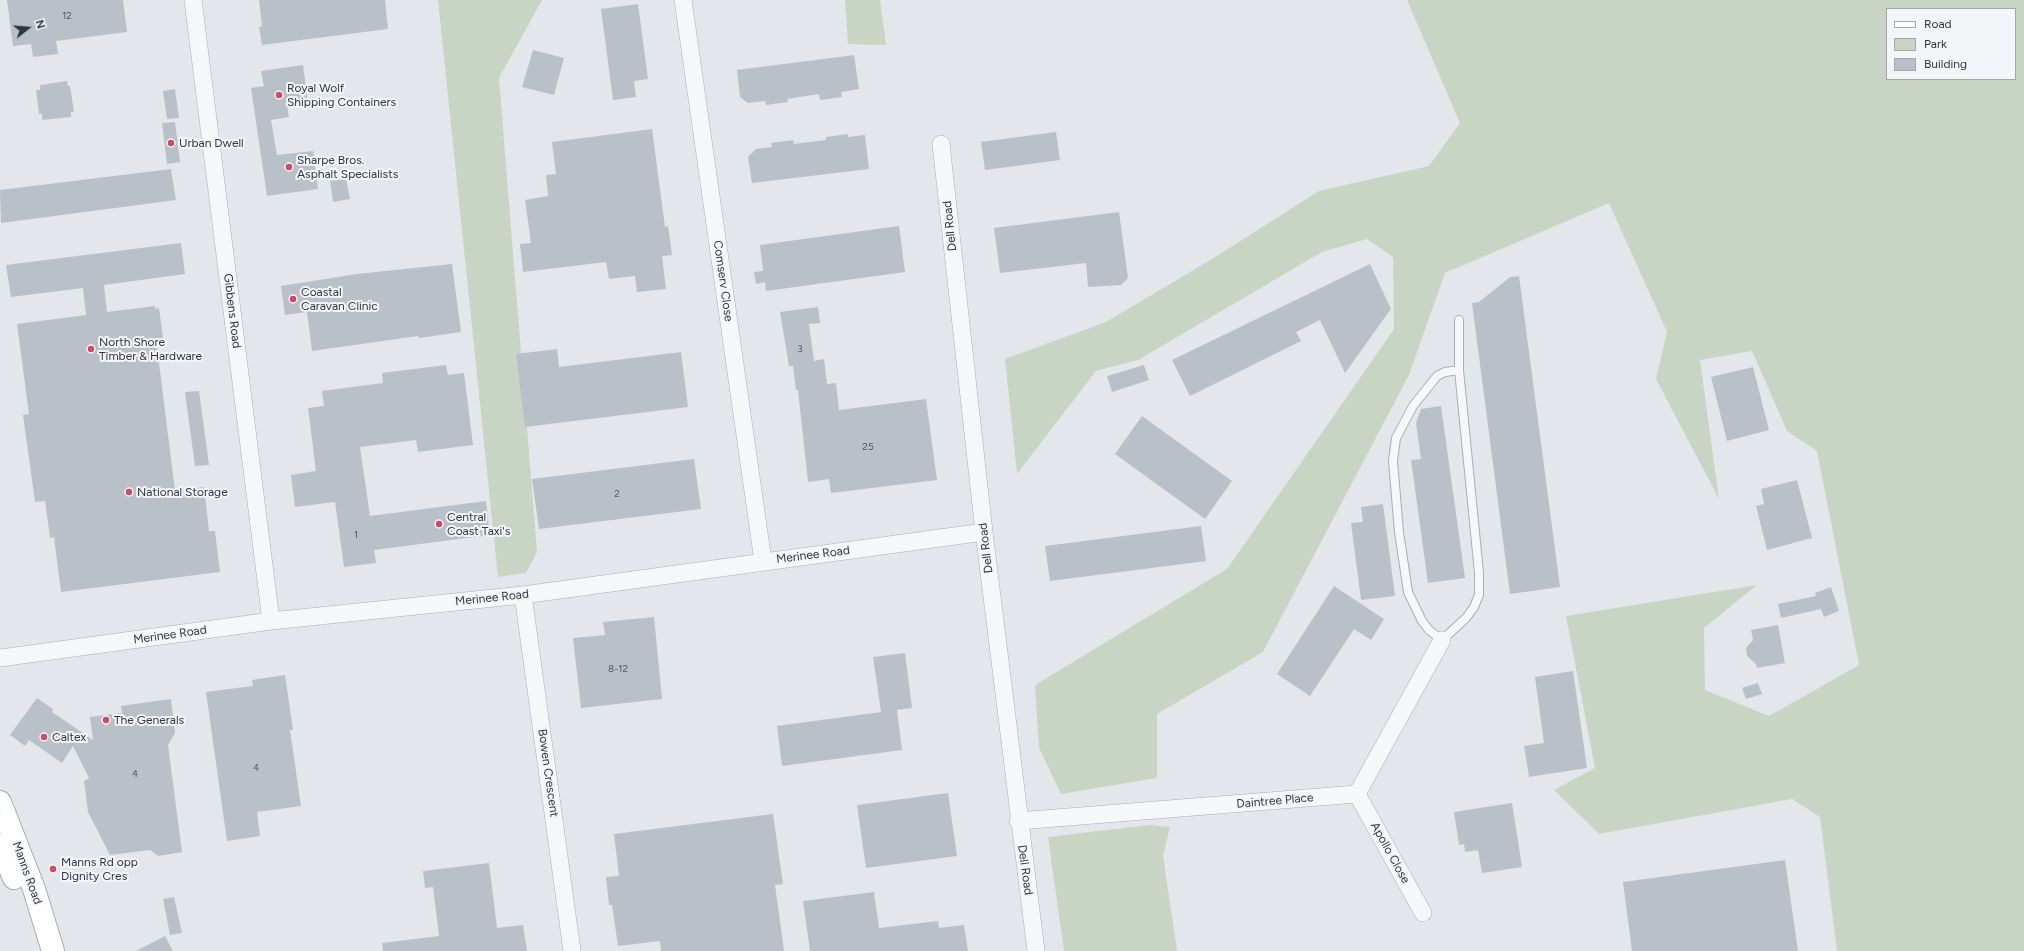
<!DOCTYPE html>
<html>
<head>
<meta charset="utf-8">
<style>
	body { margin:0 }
	#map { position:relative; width:2024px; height:951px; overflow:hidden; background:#e3e7eb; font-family:Figtree,sans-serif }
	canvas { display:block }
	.legend { position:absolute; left:1886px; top:8px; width:130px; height:72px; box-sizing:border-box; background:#f3f5f8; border:1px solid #a3a8b0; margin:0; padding:5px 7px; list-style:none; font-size:12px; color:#2b3543 }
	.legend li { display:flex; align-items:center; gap:8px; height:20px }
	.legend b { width:20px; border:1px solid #a3a8b0 }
	.north { position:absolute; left:8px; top:8px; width:40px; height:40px; -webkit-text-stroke:3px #f3f5f8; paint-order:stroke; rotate:73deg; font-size:11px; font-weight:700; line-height:16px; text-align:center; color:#2b3543 }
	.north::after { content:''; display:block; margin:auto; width:14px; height:18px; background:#2b3543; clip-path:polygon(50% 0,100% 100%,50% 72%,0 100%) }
</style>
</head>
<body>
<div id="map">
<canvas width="2024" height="951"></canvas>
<ul class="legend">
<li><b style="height:5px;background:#fff"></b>Road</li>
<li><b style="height:11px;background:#c9d5c4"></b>Park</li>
<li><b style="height:11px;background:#bac0c8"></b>Building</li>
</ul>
<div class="north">N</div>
</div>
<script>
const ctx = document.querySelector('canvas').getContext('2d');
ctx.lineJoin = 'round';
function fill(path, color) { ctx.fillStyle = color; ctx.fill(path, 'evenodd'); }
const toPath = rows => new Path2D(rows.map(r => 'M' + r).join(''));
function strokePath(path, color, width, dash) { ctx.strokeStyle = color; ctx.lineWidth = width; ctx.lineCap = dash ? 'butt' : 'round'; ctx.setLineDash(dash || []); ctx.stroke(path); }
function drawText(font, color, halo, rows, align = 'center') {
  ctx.font = font + ' Figtree,sans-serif'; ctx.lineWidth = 4; ctx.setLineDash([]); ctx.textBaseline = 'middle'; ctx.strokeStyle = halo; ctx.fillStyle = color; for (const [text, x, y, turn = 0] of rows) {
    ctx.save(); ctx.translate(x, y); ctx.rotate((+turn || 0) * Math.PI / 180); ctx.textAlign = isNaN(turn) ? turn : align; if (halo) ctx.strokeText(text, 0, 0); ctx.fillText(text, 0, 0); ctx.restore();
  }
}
const green = toPath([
	[438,0,542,0,499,78,537,552,526,573,498,577],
	[845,0,880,0,886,45,848,44],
	[1407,0,2024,0,2024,951,1837,951,1820,817,1792,799,1599,834,1554,790,1595,768,1566,616,1757,585,1704,628,1705,690,1769,716,1859,665,1817,451,1787,431,1752,351,1700,360,1719,499,1656,379,1667,332,1609,203,1445,273,1409,375,1263,652,1157,714,1157,778,1061,794,1039,748,1035,685,1227,569,1394,329,1393,257,1367,239,1322,252,1138,360,1096,371,1017,474,1005,359,1106,322,1212,259,1319,191,1429,166,1460,123],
	[1887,9,2015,9,2015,79,1887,79],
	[1150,825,1170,827,1163,856,1177,951,1064,951,1048,837]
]);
const building = toPath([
	[7,0,123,0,127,32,56,41,58,54,33,57,31,44,13,46],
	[259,0,385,0,388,29,262,45,259,27,262,26],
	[638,4,648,79,634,81,636,97,613,100,601,9],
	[533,50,564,58,554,95,522,87],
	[854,55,859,89,841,92,842,97,820,100,819,94,787,99,788,102,766,105,765,101,748,103,740,97,737,70],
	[303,65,308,102,287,105,289,117,271,120,277,155,313,151,318,189,267,196,251,88,264,86,261,71],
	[67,81,68,86,70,86,74,112,71,112,71,117,42,120,42,114,39,114,36,90,40,90,40,85],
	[175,89,179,118,167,119,163,91],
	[175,122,180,162,167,164,162,123],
	[652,129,665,227,668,226,672,255,662,256,666,289,637,292,635,276,609,279,606,262,523,272,520,244,531,243,525,200,548,196,546,175,556,174,552,142],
	[1056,132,1060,160,985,170,981,142],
	[848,134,848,137,865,135,869,169,752,183,748,157,756,149,772,147,771,143,793,140,794,144,826,140,826,137],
	[171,169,176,200,1,223,0,190],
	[346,179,350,199,333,202,330,181],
	[1119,212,1128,278,1121,285,1088,287,1086,263,1000,273,994,228],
	[899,226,905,272,766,291,765,282,756,284,754,272,763,271,760,245],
	[181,243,185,274,104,285,107,312,155,306,155,309,159,308,163,338,156,339,175,491,204,487,209,531,215,531,220,572,61,592,54,537,50,538,45,501,35,502,23,415,29,414,17,324,86,315,83,288,11,297,6,265],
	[452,264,461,332,419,338,418,336,312,351,307,312,285,315,281,286,357,274],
	[1370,264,1391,309,1345,373,1320,320,1296,332,1301,341,1190,396,1172,360],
	[1519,276,1560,587,1510,594,1472,303,1479,302,1510,277],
	[818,307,820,323,809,324,814,361,824,359,827,384,836,383,839,410,926,399,937,480,831,493,829,479,808,482,798,390,796,390,793,366,789,366,780,312],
	[557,349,559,367,681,352,688,407,525,427,516,354],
	[446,365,448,375,464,373,473,445,418,452,416,440,360,447,370,516,486,501,490,535,374,550,376,563,344,567,335,502,295,507,291,475,316,471,308,408,324,406,322,391,383,383,382,373],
	[1144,365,1149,380,1112,392,1107,376],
	[1753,367,1769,430,1727,441,1711,377],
	[199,391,209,465,195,466,185,392],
	[1441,406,1465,578,1428,583,1411,460,1421,459,1416,423,1421,409],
	[1142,416,1232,481,1205,519,1115,454],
	[694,459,701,509,539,529,532,479],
	[1797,480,1812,538,1767,550,1756,506,1764,504,1761,489],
	[1383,504,1395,596,1361,600,1351,523,1363,522,1361,507],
	[1201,526,1206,561,1050,581,1045,546],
	[1334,586,1384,619,1371,640,1354,629,1310,696,1277,674],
	[1831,587,1839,611,1824,617,1821,609,1781,618,1778,604,1816,596,1815,593],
	[654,617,662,699,581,708,573,638,605,635,603,622],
	[1778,625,1785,663,1757,668,1756,664,1747,656,1746,648,1753,640,1751,630],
	[905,653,912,708,897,710,902,750,782,766,777,726,881,712,873,657],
	[1573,671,1587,768,1529,777,1524,746,1544,743,1535,677],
	[285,675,293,730,290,730,301,806,257,812,260,836,227,841,206,692,253,686,252,680],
	[1758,683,1762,694,1746,699,1742,688],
	[37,698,53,709,52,712,93,740,90,717,122,713,121,706,171,699,175,733,168,745,182,852,158,856,150,850,110,855,88,812,84,781,89,778,73,746,62,763,29,740,25,746,10,735],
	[948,793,957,856,866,868,857,805],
	[1512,803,1522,867,1482,873,1478,850,1465,852,1464,844,1459,845,1454,812],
	[773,814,783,884,775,885,784,951,661,951,660,941,618,946,612,905,609,905,606,877,619,876,614,834],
	[1785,860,1798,951,1632,951,1623,882],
	[489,863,497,928,523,925,527,951,383,951,382,943,439,936,433,887,425,888,423,871],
	[874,892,879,928,938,921,939,928,964,925,968,951,810,951,803,901],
	[174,897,182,933,170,935,163,899],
	[165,936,173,951,136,951]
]);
const service = toPath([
	[1459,320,1459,370],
	[1459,370,1479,573,1479,595,1474,607,1466,618,1442,640,1429,630,1422,621,1408,592,1399,532,1393,461,1396,438,1413,406,1437,376,1445,372,1459,370]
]);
const minor = toPath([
	[193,0,271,621],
	[683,0,763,561],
	[941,144,984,532,1036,951],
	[523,595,572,951],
	[0,658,271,621,523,595,984,532],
	[1357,794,1423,913],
	[1018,821,1357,794,1442,640]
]);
const primary = toPath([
	[0,802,34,889,53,951],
	[0,845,14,878]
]);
const markers = [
	[279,95,4,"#cc4c67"],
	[171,143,4,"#cc4c67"],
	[289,167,4,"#cc4c67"],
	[293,299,4,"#cc4c67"],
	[91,349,4,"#cc4c67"],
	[129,492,4,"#cc4c67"],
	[439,524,4,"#cc4c67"],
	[106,720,4,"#cc4c67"],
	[44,737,4,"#cc4c67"],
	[53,869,4,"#cc4c67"]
];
const numberNames = [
	["12",67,16],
	["3",800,349],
	["25",868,447],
	["2",617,494],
	["1",356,535],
	["8-12",618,669],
	["4",256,768],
	["4",135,774]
];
const poiNames = [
	["Royal Wolf",287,88],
	["Shipping Containers",287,102],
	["Urban Dwell",179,143],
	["Sharpe Bros.",297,160],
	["Asphalt Specialists",297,174],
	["Coastal",301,292],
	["Caravan Clinic",301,306],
	["North Shore",99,342],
	["Timber & Hardware",99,356],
	["National Storage",137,492],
	["Central",447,517],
	["Coast Taxi's",447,531],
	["The Generals",114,720],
	["Caltex",52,737],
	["Manns Rd opp",61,862],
	["Dignity Cres",61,876]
];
const streetNames = [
	["Dell Road",950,226,-96],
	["Comserv Close",723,281,82],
	["Gibbens Road",232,311,83],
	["Dell Road",986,548,-97],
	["Merinee Road",813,555,-7],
	["Merinee Road",492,598,-6],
	["Merinee Road",170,635,-8],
	["Bowen Crescent",548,773,82],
	["Daintree Place",1275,801,-5],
	["Apollo Close",1390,853,61],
	["Dell Road",1025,870,82],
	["Manns Road",27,873,70]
];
fill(green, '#c9d5c4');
fill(building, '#bac0c8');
strokePath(service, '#a8aeb5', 10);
strokePath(minor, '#a8aeb5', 18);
strokePath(primary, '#a3acb6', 24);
strokePath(service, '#f6f7f9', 8);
strokePath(minor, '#f6f7f9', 17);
strokePath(primary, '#fff', 22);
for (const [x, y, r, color] of markers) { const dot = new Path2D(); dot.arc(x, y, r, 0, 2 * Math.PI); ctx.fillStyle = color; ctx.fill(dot); strokePath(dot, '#f3f5f8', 1.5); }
drawText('10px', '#4f5864', null, numberNames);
drawText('12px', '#2b3543', '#f3f5f8', poiNames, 'left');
drawText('12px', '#2b3543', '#f3f5f8', streetNames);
</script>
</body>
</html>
